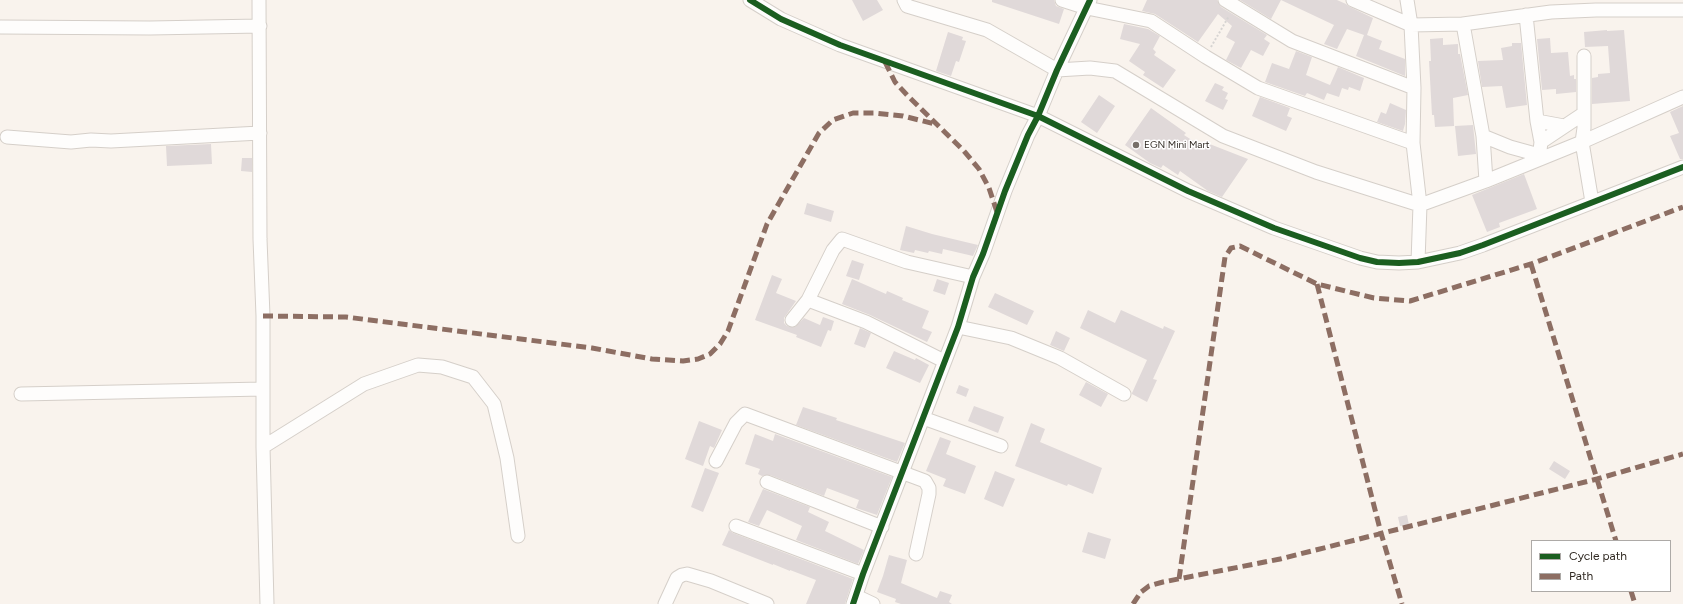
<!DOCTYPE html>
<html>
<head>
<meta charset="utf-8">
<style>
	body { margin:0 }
	#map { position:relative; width:1683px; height:604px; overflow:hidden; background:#f9f3ed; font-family:Figtree,sans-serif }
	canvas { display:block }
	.legend { position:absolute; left:1531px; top:540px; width:140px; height:52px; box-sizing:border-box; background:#fff; border:1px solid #adaaa7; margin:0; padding:5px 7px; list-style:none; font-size:12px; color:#312a23 }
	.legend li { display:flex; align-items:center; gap:8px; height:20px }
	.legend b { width:20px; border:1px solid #adaaa7 }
</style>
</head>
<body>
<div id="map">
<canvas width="1683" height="604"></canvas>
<ul class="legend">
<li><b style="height:5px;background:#1b5e20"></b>Cycle path</li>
<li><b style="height:5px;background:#8d6e63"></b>Path</li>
</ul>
</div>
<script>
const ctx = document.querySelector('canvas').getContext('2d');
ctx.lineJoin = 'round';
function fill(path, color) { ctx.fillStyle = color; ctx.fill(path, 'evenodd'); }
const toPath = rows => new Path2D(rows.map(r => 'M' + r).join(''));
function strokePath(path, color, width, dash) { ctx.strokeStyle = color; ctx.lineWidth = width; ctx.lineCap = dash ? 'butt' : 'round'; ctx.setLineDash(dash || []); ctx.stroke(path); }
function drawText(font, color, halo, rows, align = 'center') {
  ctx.font = font + ' Figtree,sans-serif'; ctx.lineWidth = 3; ctx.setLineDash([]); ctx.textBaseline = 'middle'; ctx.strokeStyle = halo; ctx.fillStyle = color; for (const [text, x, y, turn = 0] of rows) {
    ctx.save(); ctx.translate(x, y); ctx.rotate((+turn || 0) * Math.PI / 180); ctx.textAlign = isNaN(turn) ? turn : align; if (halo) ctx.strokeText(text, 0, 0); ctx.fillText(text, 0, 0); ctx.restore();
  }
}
const building = toPath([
	[852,0,877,0,883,10,863,21],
	[992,0,1054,0,1056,6,1064,9,1059,24,992,2],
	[1147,0,1217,0,1221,7,1267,35,1264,39,1270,43,1263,56,1251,50,1241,68,1226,60,1235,42,1226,37,1232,26,1218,14,1198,42,1155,14,1142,11],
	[1240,0,1337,0,1346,4,1350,7,1373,18,1367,35,1382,41,1379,49,1405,59,1405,76,1356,56,1364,35,1347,29,1337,49,1324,44,1334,25,1281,0,1271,19],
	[1124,24,1148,29,1160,36,1153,49,1156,52,1154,55,1176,70,1163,88,1143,75,1145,72,1129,61,1140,44,1120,39],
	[1607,30,1607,31,1624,30,1630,101,1592,104,1592,78,1598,77,1598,74,1610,73,1608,46,1585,47,1584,32],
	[948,32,963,37,962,40,966,41,959,62,956,61,951,76,936,71],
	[1443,38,1443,45,1458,44,1458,54,1460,54,1468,95,1453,98,1454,126,1435,127,1434,115,1432,115,1429,61,1431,61,1430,39],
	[1550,38,1551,53,1568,52,1570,76,1574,75,1574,79,1576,79,1576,92,1556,94,1556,89,1542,90,1537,39],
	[1512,43,1521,43,1527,105,1506,108,1502,86,1482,87,1478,61,1503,60,1501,48,1512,46],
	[1296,51,1312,57,1306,75,1330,85,1338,67,1364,78,1360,91,1349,87,1348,90,1342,88,1339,97,1327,93,1324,100,1307,93,1305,96,1265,82,1272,63,1289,69],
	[1215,83,1224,87,1222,90,1228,93,1225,99,1228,100,1223,110,1205,101],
	[1099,95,1115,106,1097,133,1081,122],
	[1260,97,1290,108,1287,116,1292,118,1286,131,1252,116],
	[1390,103,1406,110,1405,124,1403,131,1377,122,1381,112,1386,114],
	[1683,106,1683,159,1680,159,1670,136,1679,133,1670,112],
	[1151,108,1186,133,1184,135,1204,148,1207,143,1248,159,1222,197,1208,191,1180,171,1178,175,1163,165,1161,168,1150,163,1125,145],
	[1473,125,1476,154,1458,156,1455,126],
	[211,144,212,164,167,166,166,146],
	[242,158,252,158,252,172,241,171],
	[1524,174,1537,209,1499,223,1500,227,1487,232,1472,195],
	[807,203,834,211,831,222,804,214],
	[906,226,932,234,978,245,973,256,943,249,942,254,929,251,928,253,915,250,914,253,900,250],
	[852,260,864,264,859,280,846,276],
	[772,275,782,279,776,293,796,301,784,318,784,323,787,326,795,327,804,318,820,325,823,317,834,321,831,331,828,330,821,347,796,337,797,335,755,320],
	[852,279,886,294,887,291,903,298,902,300,929,311,922,328,932,332,927,342,870,315,842,304],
	[937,279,949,283,945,295,933,291],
	[995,293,1034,311,1027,325,988,307],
	[1088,310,1115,323,1121,310,1163,329,1164,326,1175,331,1153,379,1157,380,1147,402,1132,394,1132,393,1147,360,1080,328],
	[860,328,871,333,865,348,854,344],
	[1056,331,1070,338,1064,351,1050,345],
	[894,351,915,360,916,358,929,365,920,383,886,368],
	[1086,382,1108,394,1101,407,1079,395],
	[959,385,969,389,966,397,956,393],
	[974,406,1004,417,998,433,968,421],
	[803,407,837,418,836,420,905,443,897,462,796,425],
	[699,421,722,430,714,448,710,446,703,466,685,459],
	[1031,423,1045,429,1040,442,1102,468,1093,494,1068,484,1067,486,1015,466],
	[755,434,773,441,775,434,892,477,877,515,856,508,859,500,827,488,824,496,770,475,762,476,758,474,760,469,745,464],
	[940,437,951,441,946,454,976,466,965,494,943,486,946,479,926,471],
	[1554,461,1570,471,1565,479,1549,469],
	[705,468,719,473,703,512,691,507],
	[995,471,1015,479,1003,507,984,499],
	[763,489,810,507,808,512,829,522,825,531,864,550,858,564,796,540,802,526,767,510,759,526,748,522],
	[1407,515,1409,525,1400,526,1398,517],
	[729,530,733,533,853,579,845,604,806,604,816,580,790,570,790,571,773,564,773,565,722,545],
	[1088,532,1111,539,1105,559,1082,552],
	[889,555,907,560,901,583,937,598,940,591,952,595,949,602,952,604,901,604,895,602,896,599,877,592,883,576]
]);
const path = toPath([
	[1211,47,1229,16]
]);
const minor = toPath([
	[259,0,260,239,263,316,263,447,267,604],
	[750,0,781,19,840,45,1038,116,1188,191,1274,228,1360,258,1377,262,1399,263,1418,262,1460,253,1483,245,1683,167],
	[904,0,907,6,987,30,1057,70,1090,68,1115,71,1223,136,1316,172,1420,205,1486,181,1582,142,1683,97],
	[1062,0,1087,8,1151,21,1206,57,1258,88,1413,143,1420,205,1418,262],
	[1225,0,1292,41,1414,88],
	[1353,0,1411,25],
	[1407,0,1411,25],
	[1526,15,1537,121,1541,142,1539,159],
	[1463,24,1483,136,1486,181],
	[0,27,150,28,260,26],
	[1584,56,1584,128,1582,142,1592,202],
	[1537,121,1564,126],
	[1483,136,1510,147,1539,155],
	[7,137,71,142,91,140,111,141,260,133],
	[1541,142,1583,114],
	[1413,143,1414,88,1411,25,1463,24,1551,12,1596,10,1683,10],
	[808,300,833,250,842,239,907,262,973,277],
	[792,320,808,300,866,322,944,361],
	[958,327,1011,338,1060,358,1124,394],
	[21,394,263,389],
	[923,418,1001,446],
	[263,447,364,384,418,365,442,367,473,377,494,404,507,458,518,536],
	[716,461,736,423,745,414,925,481,929,488,929,494,916,554],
	[767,482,882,527],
	[736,526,863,574],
	[856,596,873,604],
	[665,604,677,578,682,575,687,574,711,581,767,604],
	[853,604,863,574,958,327,973,277,983,254,1005,191,1028,135,1038,116,1057,70,1090,0]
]);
const quiet = toPath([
	[885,62,895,82,908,96,964,151,979,169,989,188,997,212],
	[1531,264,1616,541],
	[1317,284,1381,533,1402,604],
	[263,316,346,317,592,348,652,359,683,361,698,359,710,354,720,344,728,331,767,224,819,133,833,120,853,113,874,113,903,116,935,124],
	[1179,579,1225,257,1231,248,1240,246,1317,284,1374,298,1410,301,1531,264,1683,207],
	[1631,591,1635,604],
	[1133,604,1141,592,1149,586,1163,582,1280,559,1597,479,1683,454]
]);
const cycleway = toPath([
	[750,0,781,19,840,45,1038,116,1188,191,1274,228,1360,258,1377,262,1399,263,1418,262,1460,253,1483,245,1683,167],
	[853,604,863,574,958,327,973,277,983,254,1005,191,1028,135,1038,116,1057,70,1090,0]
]);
const markers = [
	[1136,145,4,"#77706a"]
];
const poiNames = [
	["EGN Mini Mart",1144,145]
];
fill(building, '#e0d9d9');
strokePath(minor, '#d5cfc9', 15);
strokePath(path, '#d6d4d2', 2, [2, 2]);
strokePath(minor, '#fefdfc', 13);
strokePath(quiet, '#8d6e63', 5, [10, 5]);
strokePath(cycleway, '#1b5e20', 6);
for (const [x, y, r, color] of markers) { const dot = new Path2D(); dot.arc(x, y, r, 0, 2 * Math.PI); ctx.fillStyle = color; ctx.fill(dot); strokePath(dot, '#fff', 1.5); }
drawText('10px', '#312a23', '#fff', poiNames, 'left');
</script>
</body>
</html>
